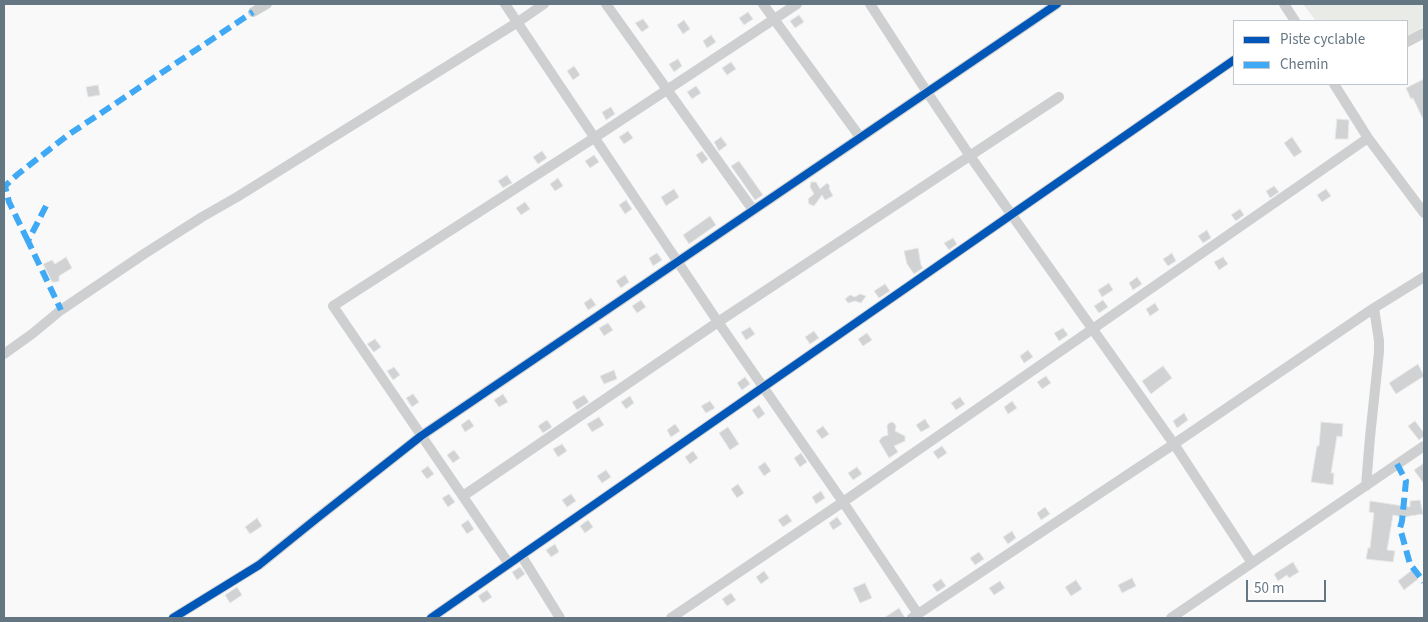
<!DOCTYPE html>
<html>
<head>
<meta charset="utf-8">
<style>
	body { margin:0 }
	#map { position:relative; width:1428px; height:622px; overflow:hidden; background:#f9f9f9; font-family:"Source Sans 3",sans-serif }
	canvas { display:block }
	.frame { position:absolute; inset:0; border:5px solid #657683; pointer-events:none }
	.legend { position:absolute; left:1233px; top:20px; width:175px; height:65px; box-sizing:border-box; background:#fff; border:1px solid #c1c8cd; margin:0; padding:6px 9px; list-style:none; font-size:15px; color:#657683 }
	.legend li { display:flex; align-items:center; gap:10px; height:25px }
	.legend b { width:25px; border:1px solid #c1c8cd }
	.scale { position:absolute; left:1246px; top:580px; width:80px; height:22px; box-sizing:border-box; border:2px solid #657683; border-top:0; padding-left:6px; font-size:15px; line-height:18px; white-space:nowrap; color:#657683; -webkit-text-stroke:4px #fff; paint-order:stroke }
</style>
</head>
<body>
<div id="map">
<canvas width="1428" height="622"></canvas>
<div class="frame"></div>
<ul class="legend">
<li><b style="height:6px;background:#0057b8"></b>Piste cyclable</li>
<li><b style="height:6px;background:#3fa9f5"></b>Chemin</li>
</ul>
<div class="scale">50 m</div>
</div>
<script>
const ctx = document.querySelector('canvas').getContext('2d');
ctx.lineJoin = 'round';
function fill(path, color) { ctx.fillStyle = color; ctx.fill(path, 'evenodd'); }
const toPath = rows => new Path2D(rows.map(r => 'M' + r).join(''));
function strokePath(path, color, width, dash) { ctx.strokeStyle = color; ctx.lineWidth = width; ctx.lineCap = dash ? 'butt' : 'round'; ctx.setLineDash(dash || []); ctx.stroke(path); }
const green = toPath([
	[1303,4,1424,4,1424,26,1412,34,1407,36,1407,21,1316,21]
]);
const building = toPath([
	[748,12,753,19,744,25,739,18,748,12],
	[799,15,804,22,795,28,790,21,799,15],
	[643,19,649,27,642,32,635,23,643,19],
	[684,20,690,29,683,34,677,25,684,20],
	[711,35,716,42,707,48,703,41,711,35],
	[678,59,682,66,674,72,669,64,678,59],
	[731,62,736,69,727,75,722,68,731,62],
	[574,66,580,75,573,80,567,71,574,66],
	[1424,79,1424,121,1413,98,1411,99,1406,88,1424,79],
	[98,85,100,95,88,97,86,87,98,85],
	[696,86,701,93,692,99,687,92,696,86],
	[611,107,615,114,606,120,602,112,611,107],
	[1337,119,1349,120,1348,139,1335,139,1337,119],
	[628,131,633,138,624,144,619,137,628,131],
	[721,137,727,145,719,151,714,142,721,137],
	[1292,137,1302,152,1294,157,1284,143,1292,137],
	[542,151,547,158,538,164,533,157,542,151],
	[702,151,708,159,702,164,696,155,702,151],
	[594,155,599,162,590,168,585,161,594,155],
	[739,161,763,195,755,200,731,166,739,161],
	[507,175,512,183,503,188,498,181,507,175],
	[558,178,563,186,555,191,550,184,558,178],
	[811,182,816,182,820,189,827,183,830,186,829,188,833,196,825,200,822,195,814,206,809,204,808,199,814,194,810,187,811,182],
	[1274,186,1279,192,1270,198,1266,191,1274,186],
	[674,189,679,197,666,206,661,197,674,189],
	[1326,189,1331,196,1322,202,1317,195,1326,189],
	[626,200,632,209,625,214,619,205,626,200],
	[525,202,530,209,521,215,516,208,525,202],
	[1240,209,1244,215,1236,221,1231,215,1240,209],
	[710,216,716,225,689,244,683,235,710,216],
	[1207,230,1211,238,1203,243,1198,236,1207,230],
	[953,238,957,244,949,250,944,243,953,238],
	[918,248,921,265,923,268,914,274,907,264,904,251,918,248],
	[657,253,662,260,653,266,649,258,657,253],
	[1172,253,1176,261,1168,266,1163,259,1172,253],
	[66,257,72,268,59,276,59,281,56,282,52,282,43,264,52,260,55,264,66,257],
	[1223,257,1228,264,1219,270,1214,262,1223,257],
	[625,275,629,282,621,288,616,281,625,275],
	[1137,277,1142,284,1133,290,1129,283,1137,277],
	[1109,283,1113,290,1102,297,1098,290,1109,283],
	[885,284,890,291,879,298,874,291,885,284],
	[860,294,866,296,861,303,855,301,848,303,845,299,850,295,855,297,860,294],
	[591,298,596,305,588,310,584,303,591,298],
	[641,300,646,307,637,313,632,306,641,300],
	[1103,300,1108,307,1099,313,1094,306,1103,300],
	[1155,303,1159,310,1150,316,1146,309,1155,303],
	[608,323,613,330,604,336,599,328,608,323],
	[750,327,755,334,746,340,741,332,750,327],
	[1063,328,1068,335,1059,341,1054,333,1063,328],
	[814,331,819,338,810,344,805,337,814,331],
	[867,333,872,340,863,346,858,339,867,333],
	[375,339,381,347,374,352,367,344,375,339],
	[1028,350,1033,357,1024,363,1020,356,1028,350],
	[1418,364,1424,376,1396,394,1389,383,1418,364],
	[1163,366,1172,378,1151,394,1142,381,1163,366],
	[394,367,400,375,393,380,387,371,394,367],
	[614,370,617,379,604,384,600,376,614,370],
	[1046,376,1051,383,1042,389,1037,382,1046,376],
	[745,377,750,384,742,390,737,383,745,377],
	[413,394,419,402,412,407,406,398,413,394],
	[503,394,508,402,499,407,494,400,503,394],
	[584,395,589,402,577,410,572,402,584,395],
	[630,396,634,403,626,409,621,402,630,396],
	[960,397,965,404,956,410,951,403,960,397],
	[710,401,715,408,706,413,701,406,710,401],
	[1012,401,1017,408,1008,414,1004,407,1012,401],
	[759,405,765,414,758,419,752,410,759,405],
	[1184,413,1188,420,1177,428,1173,421,1184,413],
	[599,417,604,425,592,432,587,424,599,417],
	[469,419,474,426,465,432,461,425,469,419],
	[925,419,930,427,921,432,916,425,925,419],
	[547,420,552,427,543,433,538,426,547,420],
	[1415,421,1424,433,1424,436,1419,440,1408,426,1415,421],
	[891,422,894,423,896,426,895,431,905,436,905,441,894,446,898,452,889,458,879,441,882,437,888,435,887,426,888,424,891,422],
	[1321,422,1343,424,1342,437,1337,436,1331,473,1334,473,1333,485,1311,482,1317,446,1319,446,1321,422],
	[675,424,680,431,671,437,667,430,675,424],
	[823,426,829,434,822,439,816,431,823,426],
	[728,427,739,444,730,450,719,433,728,427],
	[562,444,567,451,558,457,553,449,562,444],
	[942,446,947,453,938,459,933,452,942,446],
	[454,450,460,458,453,463,447,455,454,450],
	[693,451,698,458,690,464,685,457,693,451],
	[801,453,807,462,800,467,794,458,801,453],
	[765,462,771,471,764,476,758,467,765,462],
	[1424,463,1424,484,1414,470,1424,463],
	[428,466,434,474,427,479,421,471,428,466],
	[857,467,862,474,853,480,848,473,857,467],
	[606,470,611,477,602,483,597,476,606,470],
	[738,484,744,493,737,498,731,489,738,484],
	[821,491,825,498,816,504,812,497,821,491],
	[449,494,455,502,448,507,442,498,449,494],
	[571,494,576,501,567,507,562,500,571,494],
	[1420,500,1423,514,1403,517,1393,515,1387,550,1395,551,1393,562,1366,559,1368,548,1370,548,1374,513,1369,512,1370,501,1410,507,1410,501,1420,500],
	[1045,507,1050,514,1041,520,1037,513,1045,507],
	[787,514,792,521,783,527,778,520,787,514],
	[837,517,842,524,833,530,829,523,837,517],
	[257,518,262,526,250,534,245,527,257,518],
	[468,520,474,529,467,534,461,525,468,520],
	[588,520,593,527,585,533,580,526,588,520],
	[1012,531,1016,538,1008,544,1003,537,1012,531],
	[555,544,559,552,551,557,546,550,555,544],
	[979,552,984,559,975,565,970,558,979,552],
	[1293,562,1299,572,1289,578,1287,575,1278,581,1274,574,1293,562],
	[520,567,525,574,517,580,512,572,520,567],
	[1412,570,1418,579,1404,590,1398,581,1412,570],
	[764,571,769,578,761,584,756,577,764,571],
	[1132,578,1136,586,1122,593,1118,585,1132,578],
	[941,579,946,586,937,592,932,585,941,579],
	[1076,580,1082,589,1071,596,1065,587,1076,580],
	[1000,581,1005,588,994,595,989,588,1000,581],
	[865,583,872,598,860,603,853,588,865,583],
	[237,587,242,595,230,603,225,595,237,587],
	[487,590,492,597,483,603,478,596,487,590],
	[731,593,736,600,727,606,722,599,731,593],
	[899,608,905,618,884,618,899,608]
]);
const minor = toPath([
	[505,4,718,322,843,502,918,614],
	[606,4,753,210],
	[763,4,860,137],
	[870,4,927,92,970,156,1174,444,1252,563],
	[1284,4,1295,21],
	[253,12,267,4],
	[1407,42,1424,33],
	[1334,84,1368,138,1424,213],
	[4,354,32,334,61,310,144,254,202,217,237,197,518,22,544,4],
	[1366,486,1370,437,1379,352,1379,341,1374,308],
	[463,496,718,322,1059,97],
	[521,555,560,618],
	[509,564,333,306,594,138,797,4],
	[173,618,259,565,316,519,421,436,1057,4],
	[431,618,1234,60],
	[671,618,843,502,1368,138],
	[912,618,1174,444,1374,308,1424,277],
	[1171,618,1424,446]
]);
const quiet = toPath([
	[46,206,28,241,61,310],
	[28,241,9,202,5,186,18,174,68,135,253,12],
	[1397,464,1406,481,1402,521,1400,528,1410,564,1424,582]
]);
const cycleway = toPath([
	[173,618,259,565,316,519,421,436,1057,4],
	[431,618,1234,60]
]);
fill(green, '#e8ebe6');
fill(building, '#d0d2d3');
strokePath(building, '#e8e8e8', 1);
strokePath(minor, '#cecfd0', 10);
strokePath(quiet, '#3fa9f5', 6, [12, 6]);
strokePath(cycleway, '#0057b8', 8);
</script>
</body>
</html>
